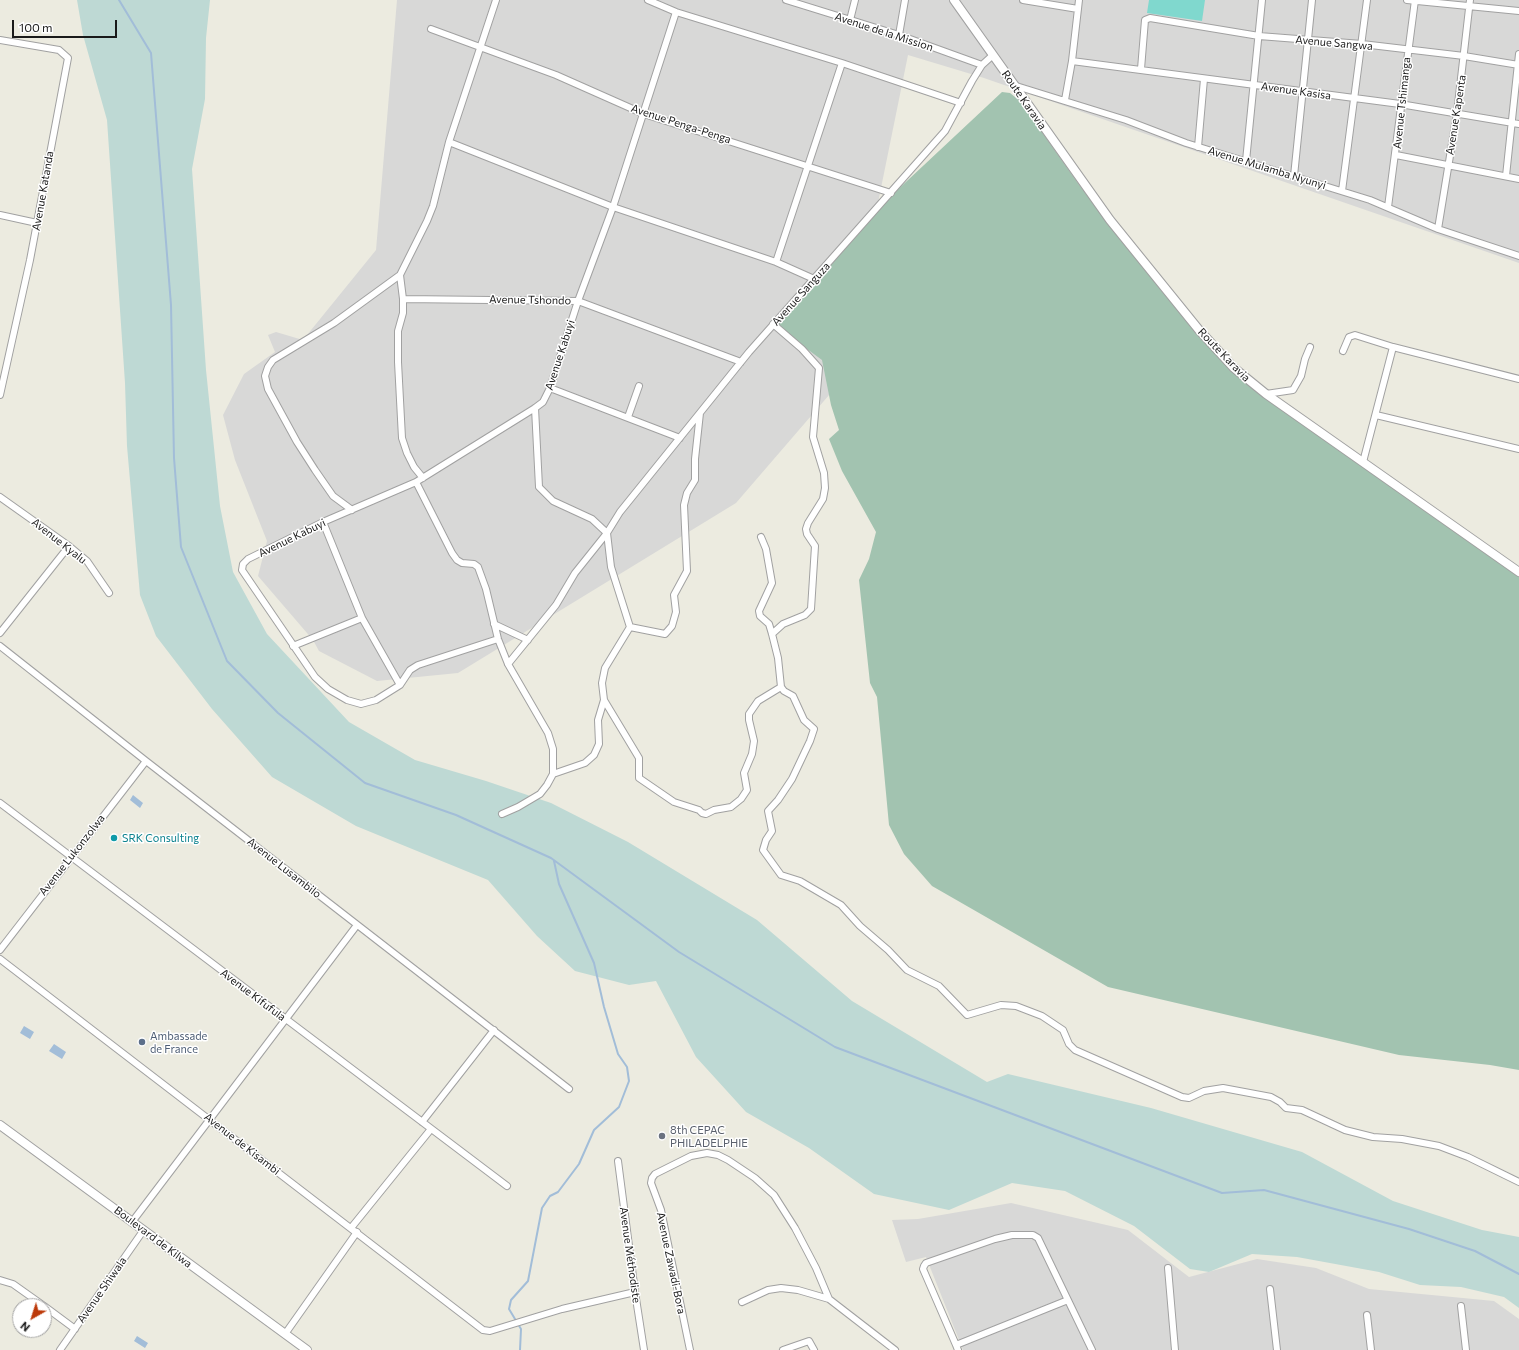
<!DOCTYPE html>
<html>
<head>
<meta charset="utf-8">
<style>
	body { margin:0 }
	#map { position:relative; width:1519px; height:1350px; overflow:hidden; background:#ecebe0; font-family:Commissioner,sans-serif }
	canvas { display:block }
	.north { position:absolute; left:12px; top:1298px; width:40px; height:40px; box-sizing:border-box; background:#fff; border:1px solid #a3a3a3; border-radius:50%; rotate:219deg; font-size:11px; font-weight:700; line-height:16px; text-align:center; color:#1a1a1a }
	.north::after { content:''; display:block; margin:auto; width:14px; height:18px; background:#bc3909; clip-path:polygon(50% 0,100% 100%,50% 72%,0 100%) }
	.scale { position:absolute; left:12px; top:20px; width:105px; height:18px; box-sizing:border-box; border:2px solid #1a1a1a; border-top:0; padding-left:5px; font-size:12px; line-height:14px; white-space:nowrap; color:#1a1a1a; -webkit-text-stroke:3px #fff; paint-order:stroke }
</style>
</head>
<body>
<div id="map">
<canvas width="1519" height="1350"></canvas>
<div class="north">N</div>
<div class="scale">100 m</div>
</div>
<script>
const ctx = document.querySelector('canvas').getContext('2d');
ctx.lineJoin = 'round';
function fill(path, color) { ctx.fillStyle = color; ctx.fill(path, 'evenodd'); }
const toPath = rows => new Path2D(rows.map(r => 'M' + r).join(''));
function strokePath(path, color, width, dash) { ctx.strokeStyle = color; ctx.lineWidth = width; ctx.lineCap = dash ? 'butt' : 'round'; ctx.setLineDash(dash || []); ctx.stroke(path); }
function drawText(font, color, halo, rows, align = 'center') {
  ctx.font = font + ' Commissioner,sans-serif'; ctx.lineWidth = 3; ctx.setLineDash([]); ctx.textBaseline = 'middle'; ctx.strokeStyle = halo; ctx.fillStyle = color; for (const [text, x, y, turn = 0] of rows) {
    ctx.save(); ctx.translate(x, y); ctx.rotate((+turn || 0) * Math.PI / 180); ctx.textAlign = isNaN(turn) ? turn : align; if (halo) ctx.strokeText(text, 0, 0); ctx.fillText(text, 0, 0); ctx.restore();
  }
}
const residential = toPath([
	[397,0,1519,0,1519,263,981,77,908,55,842,380,736,503,458,673,377,681,319,651,313,640,258,576,267,541,235,460,223,415,244,374,275,352,268,335,276,332,303,340,376,250],
	[1011,1203,1128,1230,1189,1277,1257,1259,1316,1268,1369,1289,1494,1301,1519,1319,1519,1350,963,1350,926,1257,906,1262,892,1220,918,1219]
]);
const wetland = toPath([
	[77,0,210,0,206,38,205,99,192,169,206,370,220,506,233,572,267,634,349,722,415,760,486,781,551,803,628,842,757,920,852,1001,987,1082,1008,1074,1151,1108,1302,1152,1393,1201,1482,1230,1519,1237,1519,1308,1504,1297,1461,1287,1420,1285,1379,1272,1297,1257,1252,1254,1209,1272,1190,1269,1134,1226,1065,1191,1012,1183,949,1210,874,1194,809,1148,746,1112,696,1057,656,981,629,985,575,971,537,936,488,880,356,826,272,777,212,709,156,636,140,595,127,446,125,383,107,120,83,35]
]);
const cemetery = toPath([
	[1002,92,1010,93,1020,101,1080,186,1164,294,1207,344,1246,383,1519,576,1519,1070,1490,1065,1399,1055,1108,987,932,886,904,854,889,825,877,697,870,683,859,580,869,559,876,532,842,471,829,439,839,430,831,405,822,360,773,324,877,209]
]);
const pitch = toPath([
	[1149,0,1205,0,1202,21,1147,13]
]);
const water = toPath([
	[133,795,143,803,140,808,130,800],
	[24,1026,34,1032,30,1039,20,1033],
	[54,1044,66,1052,62,1059,49,1051],
	[137,1336,148,1343,145,1348,134,1341]
]);
const stream = toPath([
	[119,0,151,53,171,305,174,458,181,547,227,661,278,713,365,783,456,815,551,858,679,952,835,1047,1222,1193,1264,1190,1409,1229,1475,1251,1519,1274],
	[520,1350,521,1329,509,1309,511,1300,528,1281,542,1208,550,1196,558,1192,579,1164,594,1130,619,1107,629,1081,627,1067,618,1054,604,1007,594,963,559,884,554,861]
]);
const minor = toPath([
	[648,0,676,12,842,63,961,103],
	[786,0,899,35,982,65],
	[1023,0,1078,9],
	[1407,0,1519,11],
	[850,20,855,0],
	[431,29,556,75,644,114,891,193],
	[899,35,905,0],
	[0,40,59,50,68,58,30,260,0,395],
	[1072,61,1400,104,1519,124],
	[1141,69,1145,20,1150,18,1259,36,1362,44,1464,56,1519,65],
	[1013,85,1126,120,1186,143,1370,200,1438,229,1519,256],
	[1065,100,1072,61,1079,0],
	[449,142,613,207,776,262,814,279],
	[1198,147,1204,79],
	[1396,155,1519,179],
	[1246,161,1262,0],
	[1294,176,1312,0],
	[1506,176,1519,54],
	[1342,191,1367,0],
	[1388,207,1415,0],
	[0,215,37,223],
	[1438,229,1457,113,1470,0],
	[776,262,842,63],
	[403,299,578,301,741,362],
	[1343,351,1349,337,1355,335,1393,347],
	[550,388,680,438],
	[1266,394,1293,390,1301,376,1305,359,1310,347],
	[535,408,539,487,553,501,592,519,607,533,611,567,630,627],
	[1376,415,1519,449],
	[628,417,639,386],
	[1363,462,1393,347,1519,379],
	[423,478,414,467,407,453,402,438,398,362,398,331,403,313,403,299,400,275,427,221,433,206,449,142,496,0],
	[416,482,452,553,457,560,462,563,474,564,478,567,486,589,498,639,508,664,548,733,553,749,553,774,547,785,540,794,518,807,502,814],
	[0,497,69,546,87,561,109,593],
	[352,510,333,496,315,470,297,442,268,389,265,376,268,367,273,360,334,323,400,275],
	[323,522,362,618,400,685],
	[761,537,766,549,772,583,759,611,760,616,769,624,772,634,778,658,781,687,784,691,793,696,804,720,814,729,810,741,792,779,778,800,768,811,772,831,766,840,763,850,781,875,800,881,841,905,860,926,888,950,907,970,939,986,967,1015,1001,1005,1016,1006,1042,1016,1063,1030,1069,1044,1075,1050,1182,1097,1189,1098,1204,1091,1223,1088,1271,1097,1280,1102,1286,1108,1302,1110,1345,1130,1373,1137,1402,1139,1439,1146,1468,1157,1519,1182],
	[494,624,528,640],
	[630,627,605,668,602,683,604,700,639,758,639,778,674,802,699,810,702,813,706,814,714,810,731,807,741,799,747,790,744,773,752,754,754,741,749,720,749,714,758,701,781,687],
	[630,627,665,634,672,626,676,612,674,595,687,571,684,505,687,493,695,480,695,459,700,413],
	[0,633,69,546],
	[772,634,783,624,805,615,811,609,815,546,807,534,806,529,808,523,823,499,825,488,824,473,813,437,819,368,802,349,773,324],
	[498,639,418,665,410,670,400,685,376,700,361,704,347,700,328,689,315,677,242,570,243,564,248,559,323,522,416,482,535,408,543,402,550,388,578,301,613,207,676,12],
	[0,646,146,761,569,1089],
	[293,646,362,618],
	[508,664,556,605,575,573,607,533,620,512,749,352,945,131,972,81,982,65,993,55],
	[553,774,585,763,594,755,599,744,598,720,604,700],
	[0,803,507,1186],
	[0,950,146,761],
	[0,959,483,1330,490,1331,562,1309,635,1292],
	[422,1122,494,1030],
	[618,1161,635,1292,644,1350],
	[132,1222,357,925],
	[351,1228,431,1129],
	[1168,1268,1175,1350],
	[0,1280,13,1284,44,1306],
	[1270,1289,1277,1350],
	[742,1302,768,1290,781,1288,798,1290,829,1299,895,1350],
	[44,1306,75,1329],
	[1461,1306,1466,1350],
	[1367,1315,1371,1350],
	[285,1334,357,1232],
	[956,1345,923,1269,924,1266,926,1263,995,1239,1012,1235,1033,1235,1038,1238,1092,1350],
	[60,1350,143,1231],
	[690,1350,661,1210,651,1183,652,1178,655,1174,691,1156,707,1153,718,1155,728,1160,755,1178,774,1195,795,1228,816,1268,829,1299],
	[783,1350,809,1341,814,1350],
	[958,1350,956,1345,1068,1300]
]);
const tertiary = toPath([
	[954,0,1110,220,1199,330,1234,368,1266,394,1519,572],
	[0,1125,307,1350]
]);
const markers = [
	[114,838,4,"#0f9aa8"],
	[142,1042,4,"#5c6f8a"],
	[662,1136,4,"#6b7280"]
];
const streetNames = [
	["Avenue de la Mission",884,32,18],
	["Avenue Sangwa",1334,43,5],
	["Avenue Kasisa",1296,91,8],
	["Route Karavia",1024,100,55],
	["Avenue Tshimanga",1402,103,-84],
	["Avenue Kapenta",1456,115,-81],
	["Avenue Penga-Penga",681,124,18],
	["Avenue Mulamba Nyunyi",1267,168,17],
	["Avenue Katanda",43,191,-80],
	["Avenue Sanguza",801,294,-48],
	["Avenue Tshondo",530,300,1],
	["Avenue Kabuyi",560,355,-72],
	["Route Karavia",1224,355,46],
	["Avenue Kabuyi",292,538,-26],
	["Avenue Kyalu",59,541,38],
	["Avenue Lukonzolwa",72,855,-52],
	["Avenue Lusambilo",284,868,38],
	["Avenue Kifufula",253,995,37],
	["Avenue de Kisambi",242,1144,38],
	["Boulevard de Kilwa",153,1237,37],
	["Avenue Méthodiste",630,1255,82],
	["Avenue Zawadi-Bora",671,1263,78],
	["Avenue Shiwala",102,1290,-55]
];
const cultureNames = [
	["SRK Consulting",122,838]
];
const serviceNames = [
	["Ambassade",150,1036],
	["de France",150,1049]
];
const worshipNames = [
	["8th CEPAC",670,1130],
	["PHILADELPHIE",670,1143]
];
fill(residential, '#d8d8d7');
fill(wetland, '#bed9d4');
fill(cemetery, '#a2c3b0');
fill(pitch, '#80d8ce');
fill(water, '#a2bdd8');
strokePath(stream, '#a2bdd8', 2);
strokePath(minor, '#a1a1a1', 8);
strokePath(tertiary, '#a1a1a1', 10);
strokePath(minor, '#fff', 6);
strokePath(tertiary, '#fff', 8);
for (const [x, y, r, color] of markers) { const dot = new Path2D(); dot.arc(x, y, r, 0, 2 * Math.PI); ctx.fillStyle = color; ctx.fill(dot); strokePath(dot, '#fff', 1.5); }
drawText('11px', '#1a1a1a', '#fff', streetNames);
drawText('11px', '#0d838f', '#fff', cultureNames, 'left');
drawText('11px', '#4e5e75', '#fff', serviceNames, 'left');
drawText('11px', '#5b616d', '#fff', worshipNames, 'left');
</script>
</body>
</html>
